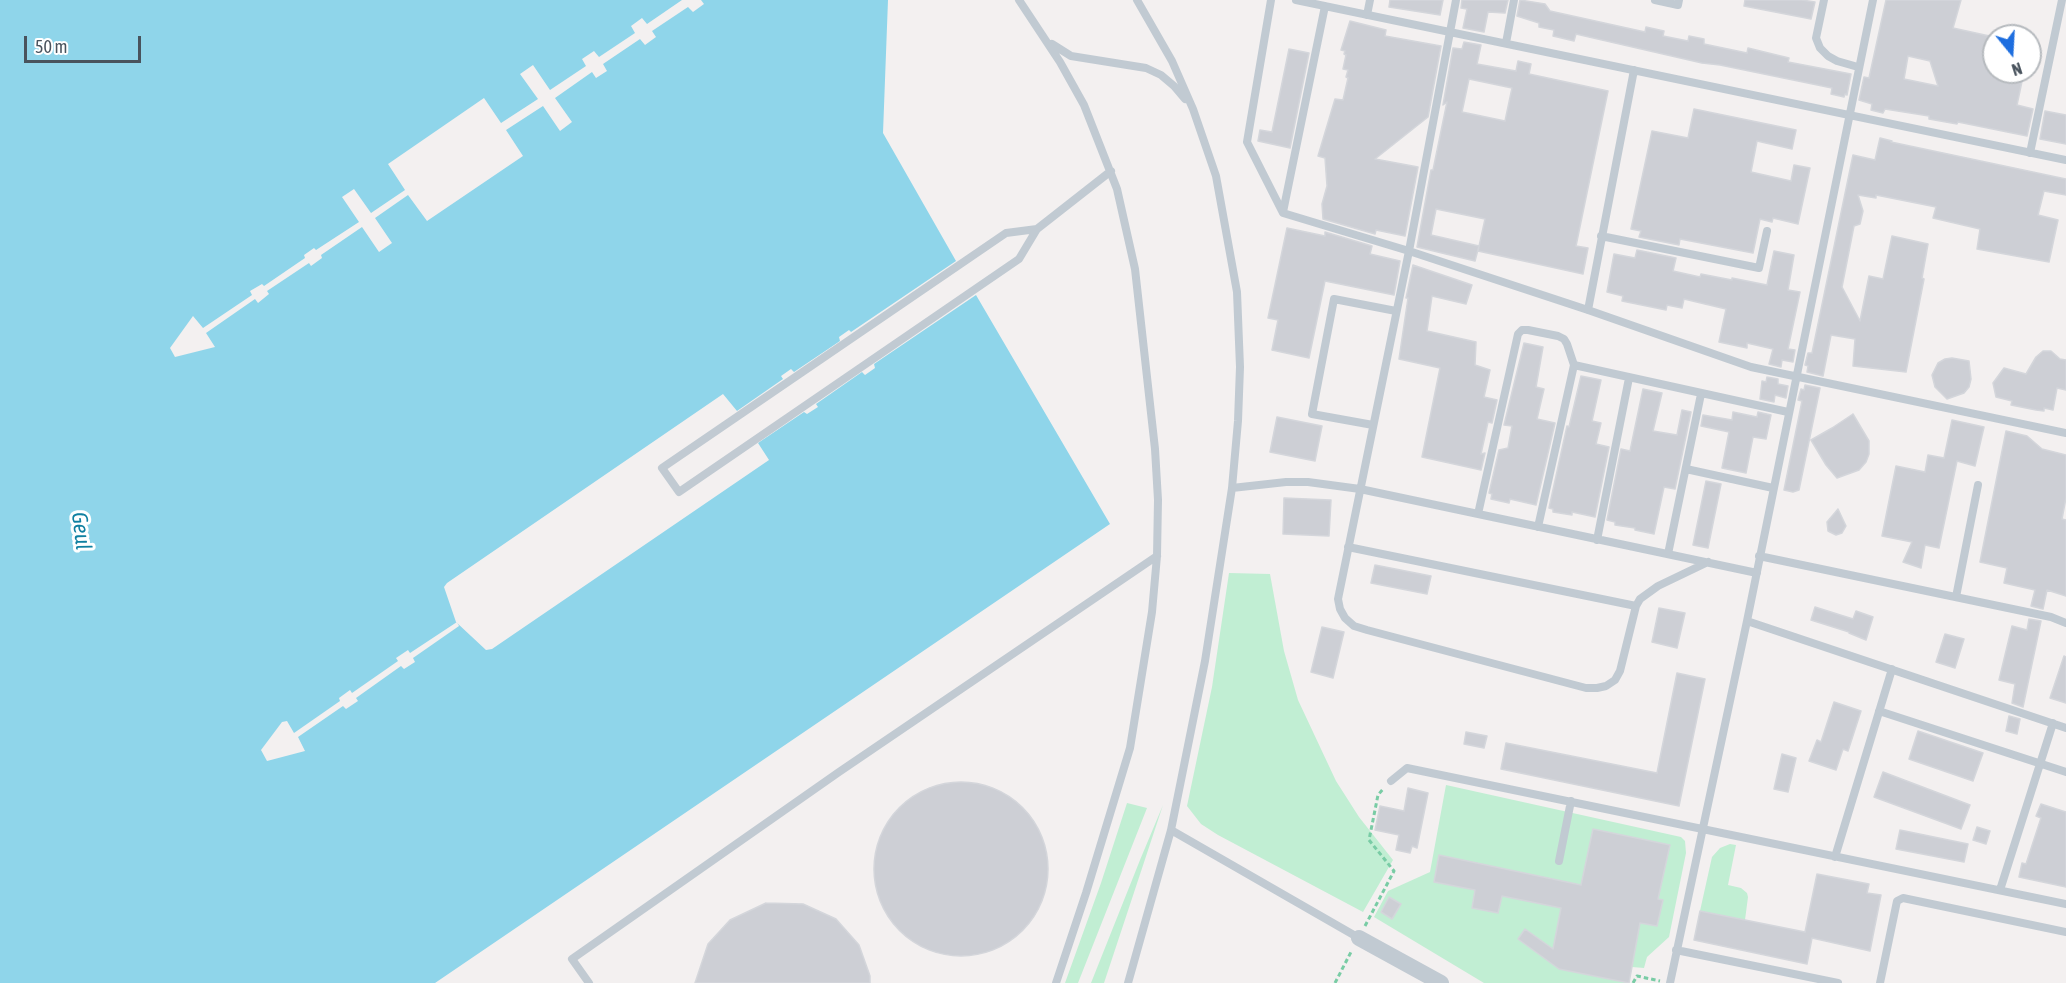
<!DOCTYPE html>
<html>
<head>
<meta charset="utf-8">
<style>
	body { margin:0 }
	#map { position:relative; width:2066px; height:983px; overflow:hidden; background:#f3f0f0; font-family:"Asap Condensed",sans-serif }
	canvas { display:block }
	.north { position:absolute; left:1982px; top:24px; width:60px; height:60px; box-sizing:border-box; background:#fff; border:2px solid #b6babe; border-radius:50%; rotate:162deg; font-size:16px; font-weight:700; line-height:24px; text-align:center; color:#49535d }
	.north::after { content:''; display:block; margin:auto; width:21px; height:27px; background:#1e6edf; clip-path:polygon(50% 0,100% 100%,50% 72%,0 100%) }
	.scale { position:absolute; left:24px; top:36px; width:117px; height:27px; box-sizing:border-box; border:3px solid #49535d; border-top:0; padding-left:8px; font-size:18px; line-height:21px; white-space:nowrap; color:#49535d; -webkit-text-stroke:4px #fff; paint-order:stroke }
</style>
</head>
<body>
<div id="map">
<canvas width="2066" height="983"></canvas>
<div class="north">N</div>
<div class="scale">50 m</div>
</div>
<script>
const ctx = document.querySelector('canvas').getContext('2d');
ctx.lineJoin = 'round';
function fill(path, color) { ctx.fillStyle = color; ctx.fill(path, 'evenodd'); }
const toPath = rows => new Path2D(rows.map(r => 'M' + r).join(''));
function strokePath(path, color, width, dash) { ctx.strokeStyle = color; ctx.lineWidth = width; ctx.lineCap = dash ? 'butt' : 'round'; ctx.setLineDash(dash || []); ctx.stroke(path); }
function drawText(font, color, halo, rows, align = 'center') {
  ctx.font = font + ' "Asap Condensed",sans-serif'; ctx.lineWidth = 6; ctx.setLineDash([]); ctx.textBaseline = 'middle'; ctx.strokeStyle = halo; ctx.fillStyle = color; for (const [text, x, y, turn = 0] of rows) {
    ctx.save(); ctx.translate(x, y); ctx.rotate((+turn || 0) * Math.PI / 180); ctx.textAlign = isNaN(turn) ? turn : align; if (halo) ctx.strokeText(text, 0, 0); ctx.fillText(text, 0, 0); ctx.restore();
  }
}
const green = toPath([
	[1229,573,1270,574,1284,651,1298,700,1336,781,1359,817,1393,860,1363,912,1218,835,1201,824,1187,806,1212,687],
	[1446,785,1681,837,1685,841,1686,853,1669,937,1647,957,1644,968,1632,967,1629,983,1484,983,1374,917,1388,891,1430,872],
	[1127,803,1147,808,1078,983,1065,983,1101,883],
	[1163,805,1104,983,1091,983,1140,860],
	[1730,844,1736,845,1728,885,1741,888,1747,893,1748,897,1745,920,1700,911,1712,857,1720,848]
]);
const water = toPath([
	[0,0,888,0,883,133,956,261,851,332,849,330,839,337,840,341,794,372,791,369,781,376,783,379,737,411,723,394,447,583,444,587,456,622,486,650,492,649,769,460,758,443,804,412,807,414,818,407,816,404,862,372,865,375,875,368,874,364,976,295,1110,524,435,983,0,983]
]);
const pier = toPath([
	[682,0,701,0,704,4,693,12,688,7,652,31,656,37,645,45,640,39,603,64,607,71,596,78,592,72,555,98,572,122,560,131,543,106,506,130,523,156,427,221,408,195,375,218,392,243,379,252,362,227,321,255,322,258,311,266,309,263,267,291,269,294,258,303,255,299,206,333,215,347,175,357,170,348,193,316,203,328,252,295,250,291,262,284,264,286,305,258,304,255,314,248,316,250,359,222,342,197,354,189,371,213,405,190,388,164,484,98,501,123,538,99,520,74,533,65,550,90,586,66,582,59,594,51,599,57,635,33,631,26,642,18,647,24],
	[457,622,459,626,413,658,415,662,404,669,401,666,356,698,358,701,346,709,343,706,298,737,305,751,267,761,261,750,282,722,287,721,294,733,340,701,339,698,350,690,352,693,398,661,396,658,408,650,410,653]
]);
const building = toPath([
	[1390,0,1443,0,1440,15,1389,7,1390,0],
	[1462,0,1508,0,1505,13,1488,12,1484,32,1463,28,1467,9,1461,8,1462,0],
	[1520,0,1545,4,1550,11,1645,32,1646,27,1664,31,1663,36,1688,41,1689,36,1704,39,1704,44,1747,53,1748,48,1789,58,1788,62,1851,74,1847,95,1845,94,1844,97,1831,94,1832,88,1720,65,1702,63,1576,34,1574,41,1553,36,1554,30,1539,27,1539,23,1517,16,1520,0],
	[1745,0,1802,0,1815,2,1811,19,1744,6,1745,0],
	[1886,0,1961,0,1953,28,1994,37,1994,72,2024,72,2017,105,2033,109,2027,136,1958,122,1957,124,1929,119,1929,116,1885,109,1883,113,1871,110,1872,104,1859,100,1864,77,1869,78,1886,0],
	[1908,56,1930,61,1938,86,1904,79,1908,56],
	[1350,21,1386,30,1385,36,1441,46,1428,117,1375,159,1418,167,1405,236,1376,230,1375,234,1323,219,1322,204,1327,186,1325,158,1318,156,1335,99,1343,100,1348,78,1346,77,1348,70,1343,69,1346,55,1344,54,1345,51,1341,50,1350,21],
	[1464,42,1481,45,1477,64,1516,71,1518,61,1531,64,1529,74,1608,91,1576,246,1588,248,1583,274,1478,251,1485,219,1436,209,1431,235,1479,246,1475,261,1417,247,1431,170,1433,170,1447,102,1443,105,1453,48,1462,49,1464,42],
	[1469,79,1512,88,1505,121,1462,112,1469,79],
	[1289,49,1309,53,1290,148,1258,141,1260,130,1272,132,1289,49],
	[1694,109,1796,130,1792,149,1757,141,1751,172,1791,181,1794,165,1810,168,1798,224,1773,218,1772,222,1760,219,1753,253,1680,239,1679,245,1639,237,1641,231,1631,229,1652,131,1688,138,1694,109],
	[2045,111,2066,115,2066,144,2040,139,2045,111],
	[1880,138,1892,141,1891,142,2066,179,2066,195,2044,191,2038,215,2058,220,2049,262,1977,249,1980,229,1933,218,1936,207,1876,195,1876,198,1858,195,1863,211,1860,224,1854,226,1842,287,1860,321,1869,276,1883,279,1892,236,1928,244,1922,278,1924,279,1906,372,1853,366,1855,339,1831,335,1823,376,1807,372,1808,366,1805,365,1808,353,1812,353,1853,155,1875,160,1880,138],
	[1287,228,1325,236,1325,232,1372,246,1370,254,1400,261,1394,295,1325,281,1309,358,1272,350,1278,320,1268,318,1287,228],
	[1637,250,1676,258,1673,271,1700,277,1701,274,1732,280,1732,278,1767,285,1774,251,1794,255,1788,290,1800,292,1788,349,1795,350,1793,362,1782,360,1781,367,1769,364,1773,349,1747,343,1747,348,1719,342,1726,309,1684,299,1682,308,1667,305,1666,310,1622,301,1623,296,1607,292,1614,254,1635,258,1637,250],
	[1413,265,1472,285,1466,304,1432,296,1427,331,1476,342,1475,365,1490,370,1484,397,1497,400,1492,423,1488,422,1481,454,1485,453,1481,470,1422,457,1440,368,1399,359,1408,298,1406,298,1413,265],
	[1524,343,1543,347,1536,387,1544,389,1537,419,1555,423,1536,505,1510,499,1509,503,1491,499,1492,494,1489,493,1499,450,1508,448,1512,426,1504,425,1524,343],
	[2043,351,2051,351,2060,359,2066,360,2066,390,2057,388,2053,410,2044,408,2044,411,2036,410,2011,405,2012,401,1996,397,1993,383,2004,368,2026,374,2036,357,2043,351],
	[1952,358,1969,361,1971,379,1969,387,1964,393,1947,399,1935,387,1932,375,1938,363,1945,359,1952,358],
	[1581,376,1601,380,1592,421,1601,423,1596,444,1609,447,1595,517,1572,512,1572,515,1553,512,1553,509,1549,508,1567,426,1569,427,1581,376],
	[1767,377,1778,379,1778,384,1788,386,1786,398,1775,395,1774,402,1760,399,1762,381,1766,382,1767,377],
	[1805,385,1820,388,1799,490,1793,492,1784,490,1802,401,1798,400,1801,389,1804,390,1805,385],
	[1643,389,1662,393,1653,431,1677,435,1682,410,1691,412,1675,489,1664,487,1654,534,1635,530,1635,528,1615,525,1615,522,1607,520,1621,449,1630,451,1643,389],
	[1733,412,1757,417,1758,412,1771,415,1766,439,1753,437,1746,473,1722,468,1729,432,1701,426,1703,415,1732,420,1733,412],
	[1853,414,1869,441,1869,454,1866,462,1859,470,1837,478,1826,465,1811,440,1832,428,1853,414],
	[1277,417,1322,426,1315,461,1270,452,1277,417],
	[1952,420,1984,427,1975,466,1957,461,1939,548,1925,545,1921,568,1903,562,1912,542,1882,536,1896,466,1925,472,1928,455,1944,458,1952,420],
	[2006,431,2027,436,2042,449,2066,455,2066,498,2062,519,2066,520,2066,596,2047,590,2043,609,2031,606,2035,590,2004,583,2007,568,1980,562,2006,431],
	[1706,481,1721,484,1708,548,1693,545,1706,481],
	[1284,498,1331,500,1329,536,1283,534,1284,498],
	[1838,509,1846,526,1842,533,1836,535,1828,531,1827,522,1838,509],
	[1375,565,1431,576,1427,594,1371,583,1375,565],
	[1815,607,1853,619,1856,611,1873,617,1866,640,1849,633,1849,632,1811,620,1815,607],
	[1659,608,1685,613,1677,648,1652,642,1659,608],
	[2029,619,2041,621,2023,707,2012,703,2015,684,1999,680,2012,626,2027,630,2029,619],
	[1322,627,1344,632,1333,678,1311,672,1322,627],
	[1945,634,1964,639,1955,668,1936,662,1945,634],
	[2064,656,2066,657,2066,703,2050,698,2064,656],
	[1677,673,1705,679,1679,806,1501,769,1506,743,1657,773,1677,673],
	[1834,702,1861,711,1848,751,1843,749,1836,770,1809,761,1817,740,1821,742,1834,702],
	[2009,716,2020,719,2017,734,2006,731,2009,716],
	[1918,731,1983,753,1973,781,1909,759,1918,731],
	[1466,732,1487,736,1484,748,1464,744,1466,732],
	[1782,754,1796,758,1788,792,1774,789,1782,754],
	[1883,772,1970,805,1961,829,1874,797,1883,772],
	'874 869a87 87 0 1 1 174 0a87 87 0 1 1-174 0Z',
	[1408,788,1428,793,1417,848,1412,846,1410,853,1396,850,1399,835,1375,830,1380,806,1404,811,1408,788],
	[2041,804,2066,812,2066,887,2019,877,2022,863,2026,864,2041,818,2036,816,2041,804],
	[1977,827,1990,831,1986,844,1973,840,1977,827],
	[1593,829,1670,845,1658,899,1663,900,1657,926,1640,923,1629,983,1559,969,1518,939,1525,929,1553,949,1561,908,1502,896,1498,913,1472,908,1475,890,1434,882,1439,855,1581,885,1593,829],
	[1900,830,1968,844,1964,862,1896,849,1900,830],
	[1817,874,1869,884,1867,893,1881,895,1870,951,1812,938,1807,964,1694,940,1700,911,1805,932,1817,874],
	[1389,897,1401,904,1392,919,1381,912,1389,897],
	[766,903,803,904,836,919,859,945,870,976,870,983,695,983,708,944,730,920,766,903]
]);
const path = toPath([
	[1365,926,1394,871,1369,840,1378,795,1383,789],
	[1335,983,1352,950],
	[1633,983,1637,976,1660,981]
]);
const lane = toPath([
	[1019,0,1060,62,1084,105,1117,189,1135,269,1155,449,1158,500,1157,556,1152,612,1130,748,1086,893,1056,983],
	[1271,0,1247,142,1283,213,1409,251,1588,310,1751,367,2066,433],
	[1296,0,2066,160],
	[1456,0,1409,251,1338,599,1340,609,1345,618,1354,626,1367,630,1586,688,1597,688,1606,686,1615,680,1620,671,1636,606,1640,599,1658,586,1708,562],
	[1655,0,1678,5,1679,0],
	[1824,0,1816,38,1820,48,1828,56,1837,61,1858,67],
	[1367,15,1370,0],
	[1506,43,1514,0],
	[1052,44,1071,56,1146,68,1161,75,1174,86,1185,99],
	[2030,153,2062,0],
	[1283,212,1325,6],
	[1037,229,1006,233,662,468,679,492,1019,259,1037,229,1111,171],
	[1601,236,1759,268,1767,231],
	[1588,310,1634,70],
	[1574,365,1788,412],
	[1373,425,1312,414,1334,299,1396,311],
	[1686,469,1773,488],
	[1232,488,1286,482,1308,482,1360,489,1757,573],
	[1478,514,1518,334,1522,330,1528,330,1558,336,1564,339,1567,344,1574,365,1538,527],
	[1597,540,1629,378],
	[1348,547,1636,606],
	[1668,554,1701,394],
	[1759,556,2051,617,2066,623],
	[1956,597,1978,485],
	[1747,621,2066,728],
	[1879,711,2066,772],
	[1391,781,1407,768,2066,904],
	[1171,830,1359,938],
	[1835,857,1892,669],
	[1559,861,1571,801],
	[2000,890,2053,723],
	[1676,950,1838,983],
	[589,983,572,959,839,772,1157,556],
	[1128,983,1171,830,1205,661,1232,488,1238,421,1240,367,1237,292,1216,176,1193,109,1172,61,1137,0],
	[1670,983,1747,621,1873,0],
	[1880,983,1897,901,1903,898,2066,932]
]);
const street = toPath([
	[1359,938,1441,983]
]);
const waterNames = [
	["Geul",81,531,83]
];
fill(green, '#c1eed3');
fill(water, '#8fd5ea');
fill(pier, '#f3f0f0');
fill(building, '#cdcfd5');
strokePath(building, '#d4d6db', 1.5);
strokePath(path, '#79cca5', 3, [4.5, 3]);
strokePath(lane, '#c1cad2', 8);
strokePath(street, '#c1cad2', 16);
drawText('italic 22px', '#1080a1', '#fff', waterNames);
</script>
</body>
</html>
